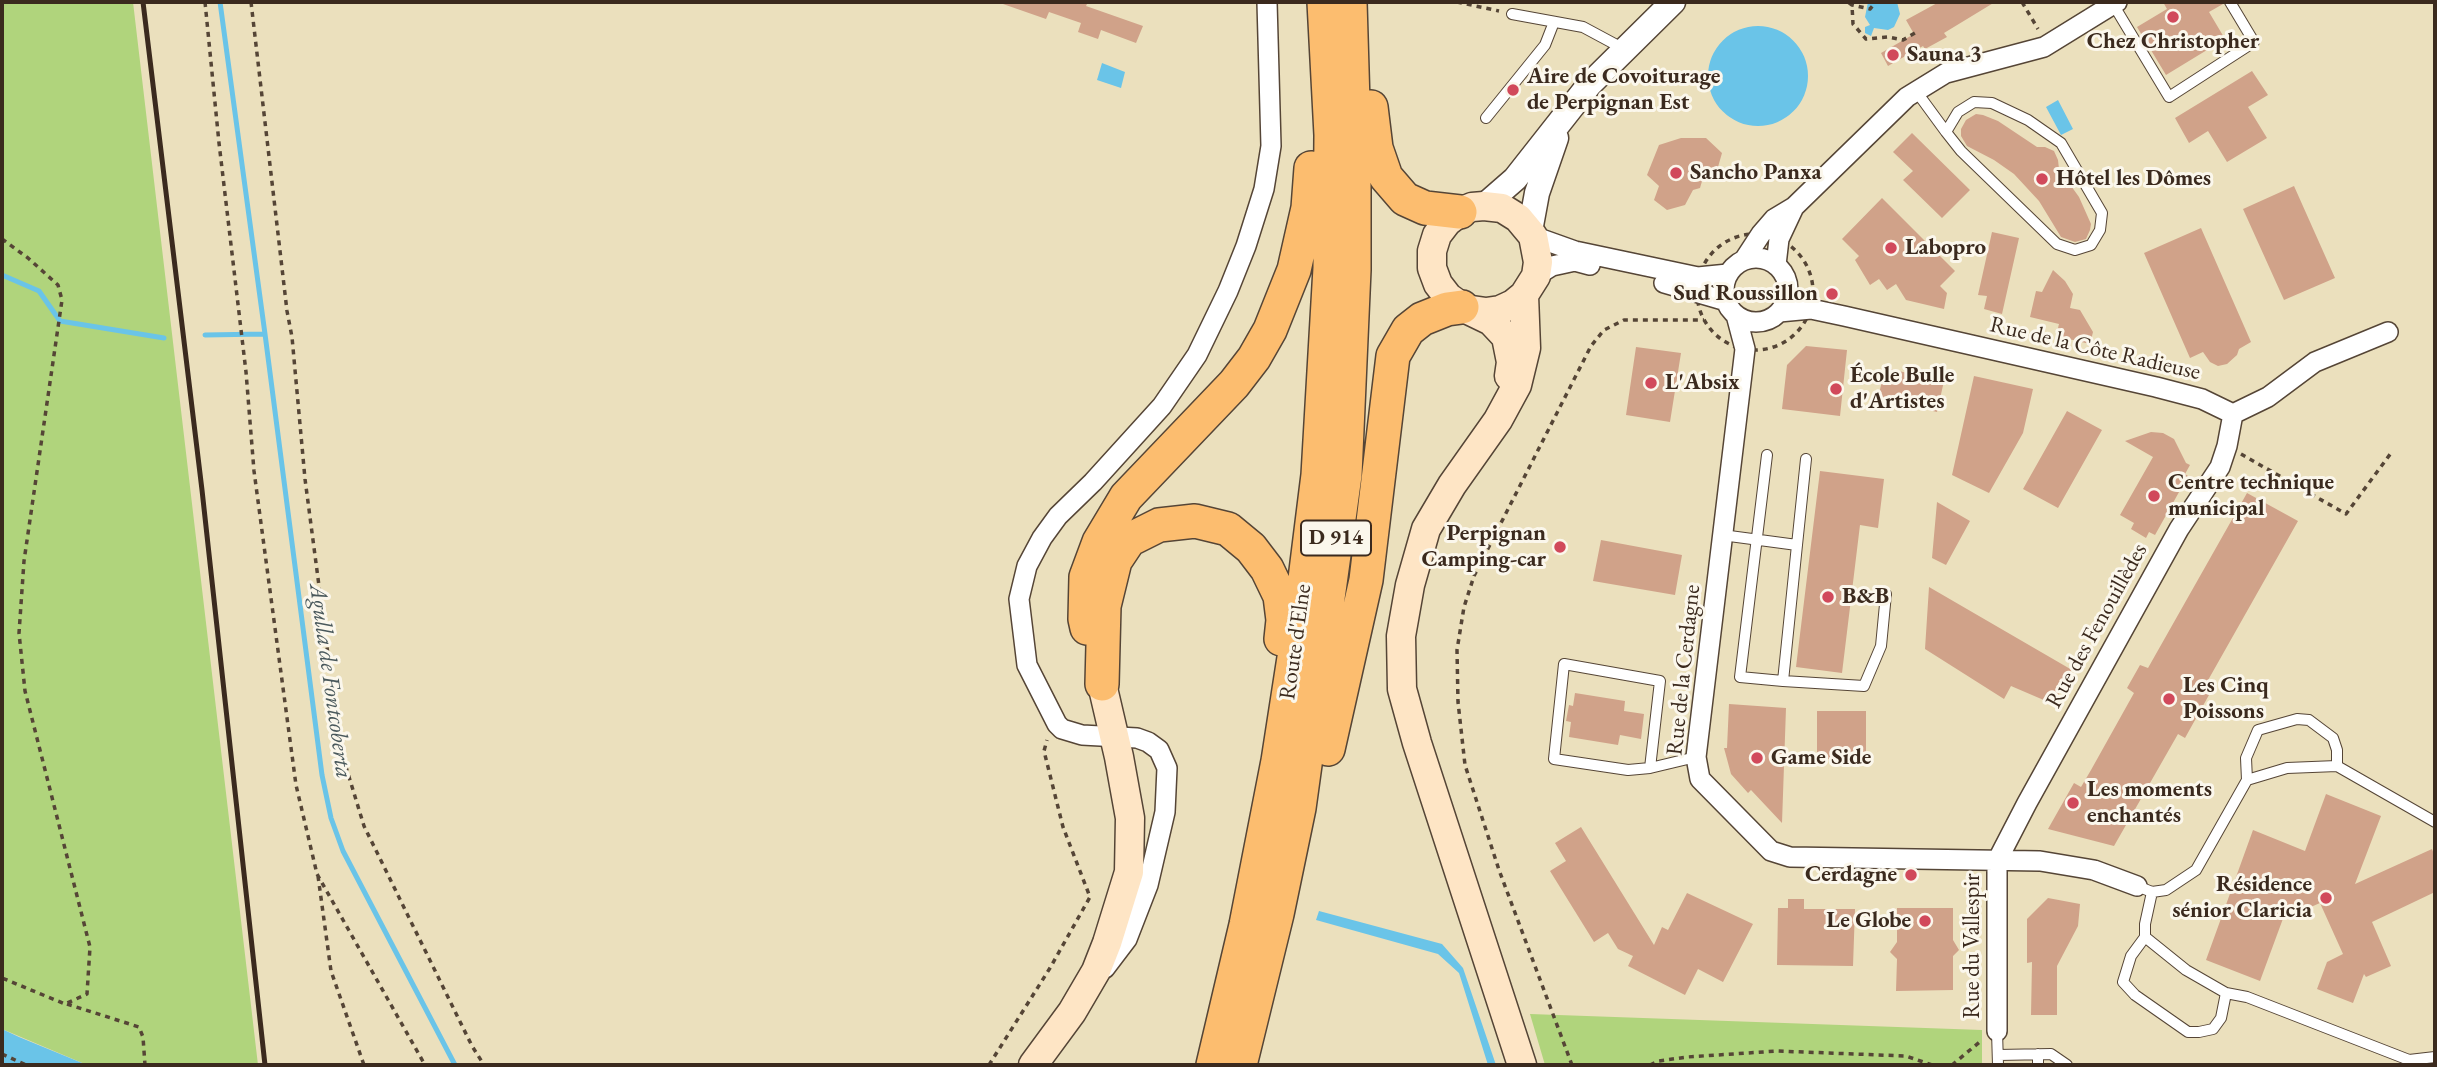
<!DOCTYPE html>
<html>
<head>
<meta charset="utf-8">
<style>
	body { margin:0 }
	#map { position:relative; width:2437px; height:1067px; overflow:hidden; background:#ebe0bd; font-family:"EB Garamond",serif }
	canvas { display:block }
	.frame { position:absolute; inset:0; border:4px solid #3b2a1e; pointer-events:none }
</style>
</head>
<body>
<div id="map">
<canvas width="2437" height="1067"></canvas>
<div class="frame"></div>
</div>
<script>
const ctx = document.querySelector('canvas').getContext('2d');
ctx.lineJoin = 'round';
function fill(path, color) { ctx.fillStyle = color; ctx.fill(path, 'evenodd'); }
const toPath = rows => new Path2D(rows.map(r => 'M' + r).join(''));
function strokePath(path, color, width, dash) { ctx.strokeStyle = color; ctx.lineWidth = width; ctx.lineCap = dash ? 'butt' : 'round'; ctx.setLineDash(dash || []); ctx.stroke(path); }
function drawText(font, color, halo, rows, align = 'center') {
  ctx.font = font + ' "EB Garamond",serif'; ctx.lineWidth = 6; ctx.setLineDash([]); ctx.textBaseline = 'middle'; ctx.strokeStyle = halo; ctx.fillStyle = color; for (const [text, x, y, turn = 0] of rows) {
    ctx.save(); ctx.translate(x, y); ctx.rotate((+turn || 0) * Math.PI / 180); ctx.textAlign = isNaN(turn) ? turn : align; if (halo) ctx.strokeText(text, 0, 0); ctx.fillText(text, 0, 0); ctx.restore();
  }
}
const green = toPath([
	[2,2,133,2,258,1065,87,1065,2,1029],
	[1530,1014,1982,1030,1982,1065,1545,1065]
]);
const water = toPath([
	[1868,2,1897,2,1900,14,1894,27,1888,30,1874,28,1871,36,1865,33,1865,27,1870,25,1865,17],
	'1708 76a50 50 0 1 1 100 0a50 50 0 1 1-100 0Z',
	[1102,63,1125,72,1121,88,1097,80],
	[2058,100,2073,129,2061,135,2046,107],
	[1319,911,1442,944,1463,968,1496,1065,1488,1065,1459,973,1438,954,1316,920],
	[2,1029,19,1037,87,1065,2,1065]
]);
const stream = toPath([
	[220,2,265,334],
	[2,275,39,291,60,321,164,338],
	[205,335,265,334,322,775,331,818,343,851,455,1065]
]);
const building = toPath([
	[1003,2,1088,2,1086,6,1143,26,1136,43,1101,30,1098,39,1078,32,1081,23,1049,12,1046,19,1003,4],
	[1939,2,1995,2,1944,33,1947,37,1925,49,1923,46,1888,66,1881,53,1914,34,1906,20],
	[2163,2,2223,2,2223,4,2209,12,2225,39,2166,75,2137,27,2167,9],
	[2252,71,2268,95,2248,107,2267,138,2227,162,2208,131,2189,143,2175,118],
	[1976,114,1983,115,1998,121,2037,147,2045,147,2054,151,2058,160,2059,169,2079,197,2091,224,2090,230,2086,239,2075,242,2061,237,2039,201,2014,174,1994,160,1967,146,1961,136,1961,129,1966,120],
	[1912,133,1970,190,1942,218,1903,180,1913,171,1893,152],
	[1681,138,1706,138,1722,153,1718,167,1705,171,1700,188,1693,190,1685,205,1667,210,1654,200,1659,186,1647,175,1659,145],
	[2294,186,2335,278,2284,300,2243,209],
	[1882,198,1955,271,1940,286,1947,293,1944,309,1906,300,1896,284,1887,290,1879,279,1870,285,1855,260,1859,256,1842,239],
	[2201,228,2251,342,2239,349,2237,355,2227,364,2218,366,2210,362,2203,352,2190,358,2144,253],
	[1992,232,2019,238,2002,314,1984,309,1987,296,1978,295],
	[2053,270,2065,281,2073,294,2070,308,2080,310,2093,332,2090,344,2056,336,2059,324,2030,317,2036,291,2042,292],
	[1806,346,1847,350,1840,416,1782,409,1787,365],
	[1636,347,1681,353,1670,422,1626,415],
	[1885,368,1944,381,1937,412,1878,398],
	[1974,376,2033,389,2023,433,1989,493,1952,475],
	[2067,411,2102,430,2058,508,2023,489],
	[2151,432,2163,433,2174,439,2186,463,2190,465,2185,474,2188,476,2155,535,2149,532,2146,538,2131,529,2134,523,2120,515,2153,457,2125,441],
	[1820,471,1884,479,1878,528,1860,525,1842,673,1796,667],
	[2247,493,2298,521,2207,682,2214,686,2185,738,2178,734,2114,846,2048,829,2074,783,2081,787,2091,770,2134,693,2127,688,2140,665,2148,668],
	[1937,502,1970,521,1946,565,1932,558],
	[1601,540,1682,555,1675,595,1593,581],
	[1929,587,2072,670,2053,704,2011,686,2004,699,1925,649],
	[1575,693,1625,701,1624,711,1644,714,1641,739,1620,735,1618,745,1569,737,1571,722,1566,721,1569,705,1573,706],
	[1729,704,1786,708,1782,823,1751,790,1748,793,1731,774,1724,748,1727,748],
	[1817,711,1866,711,1866,755,1855,755,1855,759,1817,759],
	[2326,794,2381,816,2355,884,2432,849,2435,857,2435,892,2372,922,2391,966,2366,977,2364,974,2353,1003,2317,989,2327,962,2343,954,2320,903,2304,910,2288,905,2260,981,2206,960,2253,830,2305,851],
	[1581,827,1654,945,1662,927,1668,930,1687,893,1753,924,1723,982,1698,969,1685,995,1628,966,1633,956,1618,949,1608,933,1594,942,1550,871,1566,861,1555,843],
	[2048,898,2080,904,2078,926,2057,966,2057,1015,2031,1015,2032,962,2027,963,2027,919],
	[1788,899,1804,899,1804,909,1855,909,1853,966,1777,965,1778,908,1788,908],
	[1897,908,1953,908,1953,940,1959,950,1953,956,1953,990,1896,991,1897,959,1890,952,1897,942]
]);
const path = toPath([
	[205,2,219,143,246,372,254,471,296,785,317,874,425,1065],
	[251,2,287,311,292,337,305,479,338,731,346,767,364,826,472,1046,484,1065],
	[1457,2,1499,11],
	[1848,2,1852,5,1853,24,1866,39,1888,37,1903,40,1915,33],
	[1853,2,1852,5,1870,9,1876,2],
	[2022,2,2038,29],
	'1697 292a58 58 0 1 1 116 0a58 58 0 1 1-116 0Z',
	[2,239,28,258,58,285,62,300,24,561,19,633,25,691,90,947,87,994,65,1004,2,978],
	[2241,454,2346,514,2391,453],
	[318,876,331,971,364,1065],
	[67,1004,139,1027,143,1037,145,1065],
	[2,1054,26,1065],
	[989,1065,1050,968,1090,897,1063,827,1044,751,1047,740],
	[1572,1065,1499,870,1465,765,1458,702,1457,650,1464,607,1474,576,1591,346,1604,330,1624,320,1704,320],
	[1650,1065,1659,1061,1687,1057,1777,1051,1906,1056,1932,1065],
	[1952,1065,1982,1040]
]);
const service = toPath([
	[2113,4,2169,97,2254,42,2230,2],
	[1512,14,1583,27,1624,49],
	[1916,91,1946,132,1961,151,2057,244,2075,250,2091,245,2100,230,2102,213,2061,143,2028,120,1992,103,1974,102,1958,112,1946,132],
	[1486,118,1545,45,1554,22],
	[1767,455,1740,677,1783,681],
	[1722,535,1797,545,1783,681,1864,686,1881,646,1886,594],
	[1797,545,1806,459],
	[1650,768,1660,681,1564,664,1554,759,1628,770,1650,768,1696,757],
	[2247,780,2246,758,2258,730,2297,719,2309,720,2333,738,2337,750,2337,766],
	[2137,886,2152,892,2166,890,2196,870,2247,780,2287,768,2337,766,2435,822],
	[2152,892,2145,924,2145,937,2186,970,2226,993,2247,997,2409,1060,2435,1057],
	[2145,937,2131,956,2123,982,2135,995,2188,1032,2199,1032,2213,1029,2221,1018,2226,993],
	[1997,1031,1998,1065],
	[1998,1055,2051,1054,2067,1065],
	[2038,1065,2038,1054]
]);
const minor = toPath([
	[1533,236,1575,251,1698,277,1728,274],
	'1724 290a32 32 0 1 1 64 0a32 32 0 1 1-64 0Z',
	[1744,260,1761,234,1774,219,1794,207,1907,97,1946,73,2044,47,2117,2],
	[1776,265,1779,239,1794,207],
	[1536,276,1552,266,1575,261,1590,265],
	[1664,283,1726,301],
	[1779,312,1811,309,1844,316,2156,387,2202,399,2233,414],
	[1736,315,1745,349,1696,757,1700,779,1771,851,1790,857,2040,861,2094,870,2137,886],
	[2233,414,2268,397,2315,362,2388,332],
	[1105,968,1127,939,1148,885,1165,812,1167,768,1159,750,1148,742,1137,738,1082,735,1062,729,1057,724,1027,665,1019,599,1027,566,1042,538,1058,516,1093,482,1162,406,1197,355,1228,291,1246,246,1264,189,1271,146,1267,2],
	[1997,1031,1997,861,2027,803,2179,529,2220,467,2227,446,2233,414]
]);
const tertiary = toPath([
	[1484,206,1515,179,1589,85,1673,2],
	[1530,231,1537,193,1556,138]
]);
const secondary = toPath([
	[1472,310,1486,312,1500,310,1513,304,1524,295,1536,276,1538,262,1533,236,1518,218,1502,208,1484,206,1472,207,1460,212,1447,222,1437,235,1432,251,1432,268,1438,284,1448,297,1462,307,1491,321,1506,337,1511,362,1509,376],
	[1033,1065,1072,1012,1096,971,1107,943,1129,872,1130,818,1119,757,1102,684],
	[1522,1065,1417,743,1402,689,1401,636,1410,585,1426,529,1452,485,1498,420,1517,385,1526,348,1524,295]
]);
const trunk = toPath([
	[1371,107,1376,148,1386,177,1405,199,1425,208,1460,212],
	[1087,628,1085,619,1086,577,1099,542,1126,497,1234,384,1254,358,1270,330,1294,270,1308,208,1311,168],
	[1102,684,1104,606,1115,561,1129,540,1159,525,1195,521,1228,529,1251,548,1267,569,1280,596,1283,620,1281,639],
	[1328,749,1366,580,1393,356,1408,330,1422,319,1447,309,1462,307],
	[1213,1065,1246,925,1278,761,1300,619,1318,475,1330,268,1331,135,1324,2],
	[1240,1065,1277,914,1299,808,1345,475,1354,270,1354,137,1350,2]
]);
const rail = toPath([
	[143,2,202,490,265,1065]
]);
const markers = [
	[2173,17,7,"#d1495b"],
	[1893,55,7,"#d1495b"],
	[1513,90,7,"#d1495b"],
	[1676,173,7,"#d1495b"],
	[2042,179,7,"#d1495b"],
	[1891,248,7,"#d1495b"],
	[1832,294,7,"#d1495b"],
	[1651,383,7,"#d1495b"],
	[1836,389,7,"#d1495b"],
	[2154,496,7,"#d1495b"],
	[1560,547,7,"#d1495b"],
	[1828,597,7,"#d1495b"],
	[2169,699,7,"#d1495b"],
	[1757,758,7,"#d1495b"],
	[2073,803,7,"#d1495b"],
	[1911,875,7,"#d1495b"],
	[2326,898,7,"#d1495b"],
	[1925,921,7,"#d1495b"]
];
const shields = [
	[1336,538,70]
];
const shieldNames = [
	["D 914",1336,538]
];
const poiNames = [
	["Chez Christopher",2173,42,"center"],
	["Sauna 3",1907,55],
	["Aire de Covoiturage",1527,77],
	["de Perpignan Est",1527,103],
	["Sancho Panxa",1690,173],
	["Hôtel les Dômes",2056,179],
	["Labopro",1905,248],
	["Sud Roussillon",1818,294,"right"],
	["École Bulle",1850,376],
	["d'Artistes",1850,402],
	["L'Absix",1665,383],
	["Centre technique",2168,483],
	["municipal",2168,509],
	["Perpignan",1546,534,"right"],
	["Camping-car",1546,560,"right"],
	["B&B",1842,597],
	["Les Cinq",2183,686],
	["Poissons",2183,712],
	["Game Side",1771,758],
	["Les moments",2087,790],
	["enchantés",2087,816],
	["Cerdagne",1897,875,"right"],
	["Résidence",2312,885,"right"],
	["sénior Claricia",2312,911,"right"],
	["Le Globe",1911,921,"right"]
];
const streetNames = [
	["Rue de la Côte Radieuse",2095,349,13],
	["Rue des Fenouillèdes",2097,626,-61],
	["Route d'Elne",1296,642,-82],
	["Rue de la Cerdagne",1684,670,-84],
	["Rue du Vallespir",1973,946,-90]
];
const waterNames = [
	["Agulla de Fontcoberta",330,681,82]
];
fill(green, '#b0d47c');
fill(water, '#6ac4e8');
strokePath(stream, '#6ac4e8', 5);
fill(building, '#d0a289');
strokePath(service, '#554536', 12);
strokePath(minor, '#554536', 22);
strokePath(tertiary, '#554536', 27);
strokePath(secondary, '#554536', 31);
strokePath(trunk, '#554536', 36);
strokePath(path, '#554536', 3.5, [5, 5]);
strokePath(service, '#fff', 10);
strokePath(minor, '#fff', 19);
strokePath(tertiary, '#fff', 24);
strokePath(secondary, '#fee5c5', 28);
strokePath(trunk, '#fcbd6f', 33);
strokePath(rail, '#3b2a1e', 5);
for (const [x, y, r, color] of markers) { const dot = new Path2D(); dot.arc(x, y, r, 0, 2 * Math.PI); ctx.fillStyle = color; ctx.fill(dot); strokePath(dot, '#fbf7ec', 2.5); }
for (const [x, y, w] of shields) { const box = new Path2D(); box.roundRect(x - w / 2, y - 17.5, w, 35, 5); ctx.fillStyle = '#fbf7ec'; ctx.fill(box); strokePath(box, '#3b2a1e', 2); }
drawText('bold 21px', '#3b2a1e', null, shieldNames);
drawText('bold 23px', '#3b2a1e', '#fbf7ec', poiNames, 'left');
drawText('23px', '#3b2a1e', '#fbf7ec', streetNames);
drawText('italic 24px', '#49585b', '#fbf7ec', waterNames);
</script>
</body>
</html>
